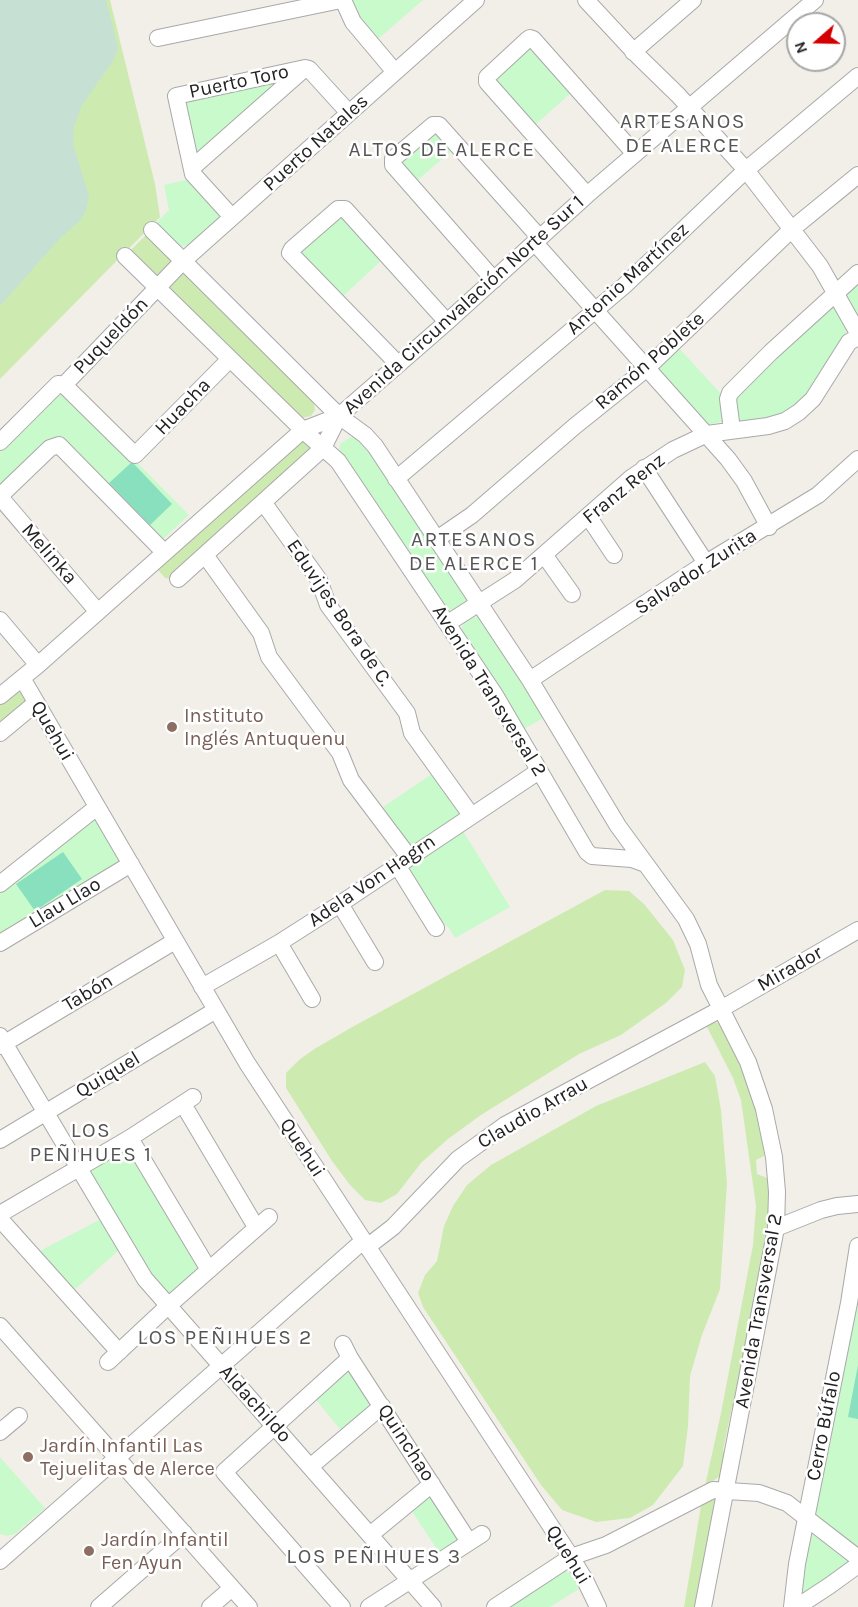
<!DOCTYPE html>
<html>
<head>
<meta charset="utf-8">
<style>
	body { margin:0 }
	#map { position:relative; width:858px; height:1607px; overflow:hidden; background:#f2efe9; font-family:Karla,sans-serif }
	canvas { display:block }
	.north { position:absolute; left:786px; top:12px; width:60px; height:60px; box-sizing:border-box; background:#fff; border:2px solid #a7a7a7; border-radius:50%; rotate:250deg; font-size:16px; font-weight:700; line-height:24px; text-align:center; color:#222 }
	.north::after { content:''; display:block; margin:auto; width:21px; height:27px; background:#d40000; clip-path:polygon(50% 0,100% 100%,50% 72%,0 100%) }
</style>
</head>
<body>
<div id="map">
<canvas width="858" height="1607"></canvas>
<div class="north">N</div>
</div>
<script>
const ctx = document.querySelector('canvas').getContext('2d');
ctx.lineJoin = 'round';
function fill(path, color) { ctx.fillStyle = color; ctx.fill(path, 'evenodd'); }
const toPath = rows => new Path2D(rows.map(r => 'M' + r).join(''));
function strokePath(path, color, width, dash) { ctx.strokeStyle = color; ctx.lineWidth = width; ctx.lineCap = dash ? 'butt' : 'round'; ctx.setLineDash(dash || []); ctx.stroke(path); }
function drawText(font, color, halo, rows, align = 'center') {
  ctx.font = font + ' Karla,sans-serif'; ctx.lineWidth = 5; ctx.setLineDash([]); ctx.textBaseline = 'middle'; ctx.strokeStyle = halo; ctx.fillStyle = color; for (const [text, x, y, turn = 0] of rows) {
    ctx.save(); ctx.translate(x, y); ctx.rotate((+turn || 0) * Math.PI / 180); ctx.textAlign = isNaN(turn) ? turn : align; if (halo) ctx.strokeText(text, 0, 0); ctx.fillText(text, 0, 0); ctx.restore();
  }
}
const grass = toPath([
	[0,0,110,0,155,184,160,217,0,379],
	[147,234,175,262,158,279,130,251],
	[185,271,313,398,315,410,311,416,301,418,167,288],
	[302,440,312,449,170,579,165,578,157,569],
	[18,692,21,693,26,701,0,725,0,704,13,694],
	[605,890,629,891,644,904,673,940,685,970,682,987,666,1003,621,1035,579,1054,481,1115,448,1139,421,1163,397,1194,381,1203,365,1200,350,1185,332,1161,298,1107,286,1088,286,1073,300,1059,316,1048,354,1026],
	[714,1022,719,1023,740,1058,755,1102,766,1151,764,1156,756,1160,757,1174,767,1178,770,1182,772,1204,736,1407,732,1407,723,1450,726,1454,722,1475,705,1486,721,1413,753,1245,756,1206,741,1100,733,1078,706,1025],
	[705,1062,715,1076,721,1110,727,1183,720,1289,702,1335,690,1376,688,1426,683,1466,653,1505,630,1518,596,1522,562,1510,541,1485,423,1307,418,1293,425,1275,437,1261,444,1226,453,1206,467,1185,491,1165,596,1106],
	[716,1498,697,1607,684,1607,702,1500]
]);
const wetland = toPath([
	[0,0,106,0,118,48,113,61,82,105,74,126,73,144,89,196,86,211,79,222,61,237,0,306]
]);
const park = toPath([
	[349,0,423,0,377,40,366,29],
	[530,44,573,91,533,127,492,75],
	[283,80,195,157,182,100],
	[433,129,455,148,413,184,397,161],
	[190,179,222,215,190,244,180,247,155,224,169,210,164,185],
	[340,213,383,259,340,299,297,250],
	[858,278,858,318,846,295],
	[832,303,848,329,815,384,801,401,786,412,764,419,738,422,736,419,736,391],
	[677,346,722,395,724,421,708,425,654,367],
	[63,388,189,515,160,542,63,443,0,485,0,445],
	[353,436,358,438,371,452,467,596,467,601,453,611,444,607,341,454,339,448,341,443],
	[470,616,479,617,545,717,522,730,461,633,463,624],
	[432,774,460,815,411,848,383,807],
	[87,818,96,819,120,861,0,939,0,888],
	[463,831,510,907,455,938,449,928,439,920,409,868,410,865],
	[127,1145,199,1262,200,1272,171,1296,150,1274,89,1174,89,1168],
	[101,1219,119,1250,72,1292,36,1253],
	[858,1274,858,1552,814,1516],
	[346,1365,374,1402,344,1434,312,1395],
	[0,1457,45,1508,15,1534,7,1536,0,1534],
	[429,1493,461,1540,441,1555,409,1507],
	[809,1530,852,1561,802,1601,796,1595],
	[562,1570,570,1573,579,1589,550,1607,505,1607]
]);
const pitch = toPath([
	[132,462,172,504,150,525,109,483],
	[63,852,82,879,35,911,16,884],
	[858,1365,858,1419,848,1417]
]);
const minor = toPath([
	[343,0,353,22,395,72],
	[586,0,639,57,678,95,746,170,820,266,858,333],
	[158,38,341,0],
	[633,52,693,0],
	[192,168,304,69],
	[587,195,487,82,487,77,527,40,530,38,533,39,635,154],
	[232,217,193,174,176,96,305,68,309,69,349,113],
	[152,230,339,416,365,435,375,446,530,680,618,826,686,919,698,944,709,985,748,1062,764,1109,774,1157,777,1192,776,1228,703,1607],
	[535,243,728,459,744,481,769,527],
	[125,256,306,433,338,461,495,695,587,852,592,856,632,859,643,863],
	[494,280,393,165,393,159,433,125,439,125,540,238],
	[398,364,290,253,292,249,338,209,345,209,447,322],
	[64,385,183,261,476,0],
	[64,385,135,455,230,359],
	[732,430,728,399,730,393,771,352,858,273],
	[0,442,58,384,64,385],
	[644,468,706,563],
	[396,479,624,286,746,170,858,76],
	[0,496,50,448,59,445,164,552],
	[0,497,98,612],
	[263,502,319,580,328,605,407,713,412,733,471,815],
	[588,516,614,555],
	[437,539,472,515,575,426,646,369,792,229,858,175],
	[205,555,261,633,269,657,340,753,351,780,409,857],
	[545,556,572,594],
	[178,579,323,448,339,416],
	[0,620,38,665],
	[448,623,515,580,631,478,673,450,707,434,768,426,785,421,799,412,813,399,849,342,858,337],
	[22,678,247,1063,571,1557,585,1580,598,1607],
	[530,680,706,563,818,495,858,459],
	[0,696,38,665,303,430,339,416,447,322,587,195,815,0],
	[0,733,36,703],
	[397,865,436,928],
	[0,884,97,807],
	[340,904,375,962],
	[0,943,131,864],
	[279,943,312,999],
	[202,987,279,943,340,904,539,771],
	[0,1036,145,1279,433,1607],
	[0,1046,175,941],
	[183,1104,256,1227],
	[130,1138,209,1270],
	[0,1140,216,1010],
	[0,1214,130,1138,193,1097],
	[0,1219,119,1352],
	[776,1228,821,1210,837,1206,858,1204],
	[367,1247,393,1227,458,1159,505,1125,721,1009,858,930],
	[0,1326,249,1607],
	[343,1344,350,1358,469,1542],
	[108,1362,168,1306,269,1217],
	[0,1432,19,1416],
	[310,1467,382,1406],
	[370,1535,432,1484],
	[0,1561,363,1241],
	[99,1607,184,1533],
	[210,1607,232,1588],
	[342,1607,224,1472,350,1358],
	[369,1607,482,1534],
	[495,1607,571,1557,606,1545,713,1490,759,1493,787,1503,858,1558],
	[792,1607,797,1564,849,1303,858,1246],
	[797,1607,829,1586,858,1565]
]);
const markers = [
	[172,727,6,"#8d6e63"],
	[28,1457,6,"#8d6e63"],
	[89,1551,6,"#8d6e63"]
];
const streetNames = [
	["Puerto Toro",239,82,-12],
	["Puerto Natales",316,143,-42],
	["Antonio Martínez",628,279,-42],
	["Avenida Circunvalación Norte Sur 1",464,305,-42],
	["Puqueldón",111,336,-46],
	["Ramón Poblete",650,361,-41],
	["Huacha",183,407,-46],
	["Franz Renz",624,489,-39],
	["Melinka",49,554,49],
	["Salvador Zurita",696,572,-33],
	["Eduvijes Bora de C.",339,613,56],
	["Avenida Transversal 2",489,691,58],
	["Quehui",52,731,60],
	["Adela Von Hagrn",372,881,-34],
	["Llau Llao",65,903,-31],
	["Mirador",790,969,-30],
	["Tabón",88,993,-31],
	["Quiquel",108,1075,-31],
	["Claudio Arrau",533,1113,-30],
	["Quehui",302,1148,57],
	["Avenida Transversal 2",759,1311,-80],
	["Aldachildo",255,1404,48],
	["Cerro Búfalo",824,1426,-79],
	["Quinchao",406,1443,57],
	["Quehui",568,1555,58]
];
const educationNames = [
	["Instituto",184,716],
	["Inglés Antuquenu",184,739],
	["Jardín Infantil Las",40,1446],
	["Tejuelitas de Alerce",40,1469],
	["Jardín Infantil",101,1540],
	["Fen Ayun",101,1563]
];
const neighbourhoodNames = [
	["ARTESANOS",683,122],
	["DE ALERCE",683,146],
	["ALTOS DE ALERCE",442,150],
	["ARTESANOS",474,540],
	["DE ALERCE 1",474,564],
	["LOS",91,1131],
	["PEÑIHUES 1",91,1155],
	["LOS PEÑIHUES 2",225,1338],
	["LOS PEÑIHUES 3",374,1557]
];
fill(grass, '#cdebb0');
fill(wetland, '#c6e0d4');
fill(park, '#c8facc');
fill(pitch, '#88e0be');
strokePath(minor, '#a9a9a9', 18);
strokePath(minor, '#fff', 16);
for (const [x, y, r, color] of markers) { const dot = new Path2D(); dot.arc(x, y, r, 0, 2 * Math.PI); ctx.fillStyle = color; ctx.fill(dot); strokePath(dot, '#fff', 2); }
drawText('20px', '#222', '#fff', streetNames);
drawText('20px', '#785e54', '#fff', educationNames, 'left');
ctx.letterSpacing = '1.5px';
drawText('21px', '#555', '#fff', neighbourhoodNames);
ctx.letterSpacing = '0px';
</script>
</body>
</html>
